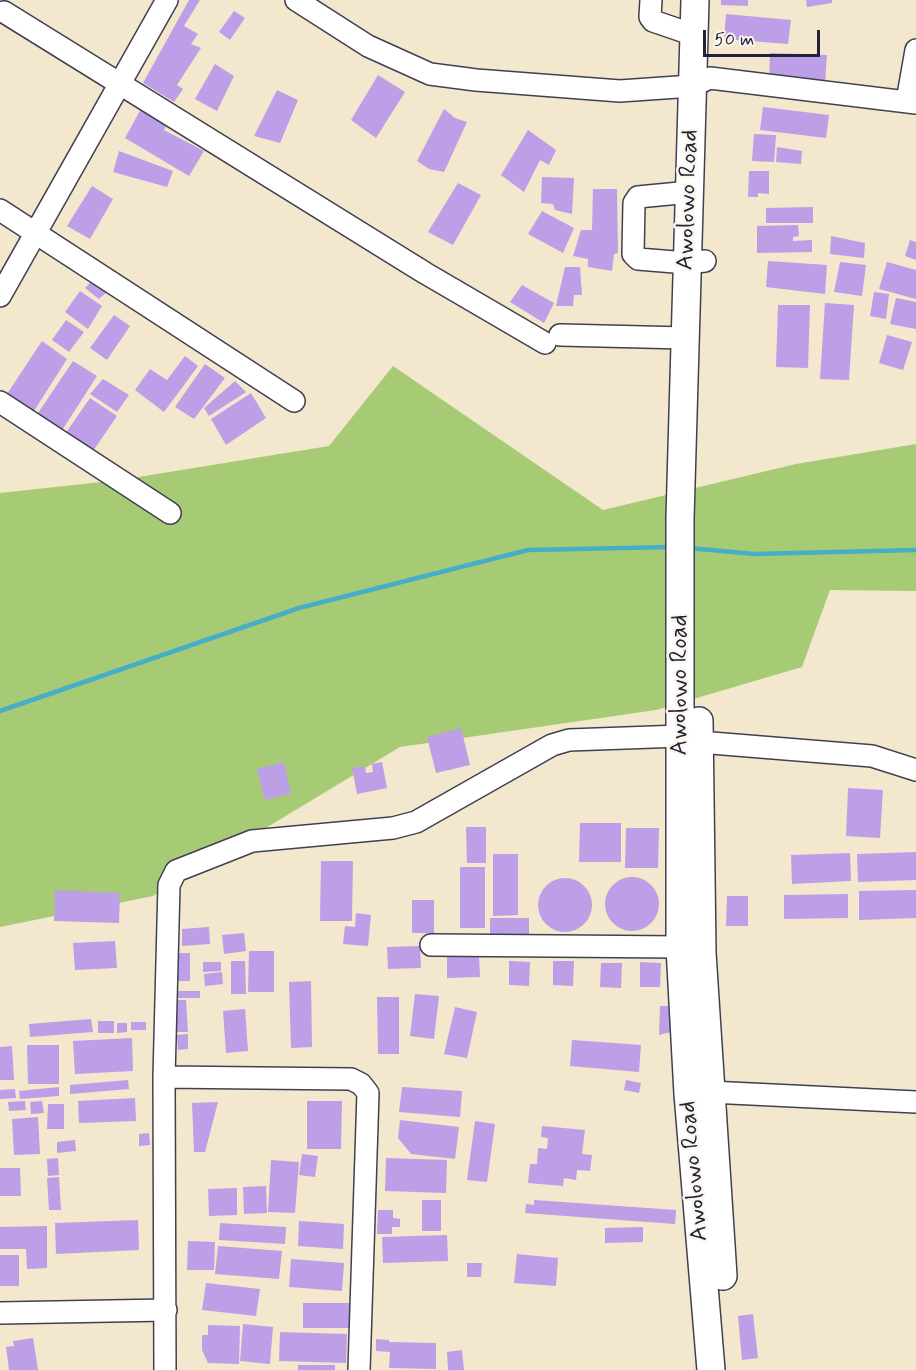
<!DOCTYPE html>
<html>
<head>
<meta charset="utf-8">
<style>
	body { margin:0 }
	#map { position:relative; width:916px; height:1370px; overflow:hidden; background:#f3e7cd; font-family:Mynerve,sans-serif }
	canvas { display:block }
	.scale { position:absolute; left:703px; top:30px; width:117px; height:27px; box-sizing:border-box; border:3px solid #22223b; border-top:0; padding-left:8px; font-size:18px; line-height:21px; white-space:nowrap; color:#22223b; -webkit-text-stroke:4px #fbf7ec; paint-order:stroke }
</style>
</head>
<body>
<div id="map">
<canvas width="916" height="1370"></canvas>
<div class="scale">50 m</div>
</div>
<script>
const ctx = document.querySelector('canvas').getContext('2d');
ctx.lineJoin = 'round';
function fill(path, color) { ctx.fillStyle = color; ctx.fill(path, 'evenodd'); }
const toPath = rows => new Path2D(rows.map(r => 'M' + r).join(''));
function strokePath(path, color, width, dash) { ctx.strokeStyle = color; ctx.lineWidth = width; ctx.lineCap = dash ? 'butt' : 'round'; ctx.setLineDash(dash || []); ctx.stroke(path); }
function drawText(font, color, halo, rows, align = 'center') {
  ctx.font = font + ' Mynerve,sans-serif'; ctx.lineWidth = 5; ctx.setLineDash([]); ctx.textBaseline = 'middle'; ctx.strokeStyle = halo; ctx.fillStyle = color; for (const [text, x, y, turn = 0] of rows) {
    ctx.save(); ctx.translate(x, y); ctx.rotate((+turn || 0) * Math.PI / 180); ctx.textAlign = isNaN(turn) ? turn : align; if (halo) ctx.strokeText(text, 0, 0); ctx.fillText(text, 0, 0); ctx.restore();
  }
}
const green = toPath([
	[393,366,603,510,796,464,916,444,916,591,830,590,802,667,656,710,400,747,153,896,0,927,0,493,120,480,329,446]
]);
const stream = toPath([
	[689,548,754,554,916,550],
	[0,711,299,608,528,550,672,547]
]);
const building = toPath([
	[189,0,200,0,184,26,198,34,191,44,201,48,177,85,183,89,174,102,143,83],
	[721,0,748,0,748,6,721,5],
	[806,0,832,0,832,3,807,7],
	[234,11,245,18,230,40,219,32],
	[726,14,791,20,788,44,724,39],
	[770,53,827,55,825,84,769,82],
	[215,64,234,76,217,111,195,99],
	[378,75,405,92,376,138,351,120],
	[277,90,298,100,280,143,254,136],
	[142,107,168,122,164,130,204,151,189,176,125,138],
	[763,107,829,115,826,138,760,130],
	[444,109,455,118,467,122,444,172,429,169,417,161],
	[528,130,556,150,549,165,540,160,524,192,501,175],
	[754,134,776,135,774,162,752,161],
	[777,147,802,151,801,164,776,162],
	[119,151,173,171,167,187,113,172],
	[749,171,769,171,769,194,758,193,758,197,748,197],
	[542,177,574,178,572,214,555,210,553,204,541,203],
	[458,183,481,195,453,245,428,232],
	[92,186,113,199,90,239,67,226],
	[593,189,617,189,618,253,614,254,612,271,588,267,588,259,573,256,581,230,592,230],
	[813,207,813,223,766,223,766,208],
	[542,211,574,228,563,253,528,234],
	[798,225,799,236,793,237,793,241,812,240,812,252,757,253,757,226],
	[831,236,865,243,864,258,830,254],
	[910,240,916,242,916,260,905,256],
	[768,261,827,265,825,294,766,287],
	[840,262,866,265,862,296,834,292],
	[887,262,916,270,916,299,879,289],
	[565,267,580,267,582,295,574,295,573,306,556,306],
	[93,280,108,291,99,299,85,288],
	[522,285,554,303,544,323,510,302],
	[80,291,102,306,88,329,65,312],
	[874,292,889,294,886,319,870,316],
	[896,298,916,302,916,329,890,324],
	[825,303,854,305,849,380,820,379],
	[778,305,810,305,808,368,776,367],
	[114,315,130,326,107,360,90,348],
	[66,320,84,332,69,352,52,340],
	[887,335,912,342,903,370,879,363],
	[42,341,67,359,34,411,7,394],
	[185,356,198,366,164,412,135,390,150,369,167,380],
	[73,361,97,376,61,432,36,416],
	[205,364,225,378,194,419,175,407],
	[103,379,129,395,117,412,90,394],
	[235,381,246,392,209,416,204,408],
	[251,393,266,418,226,445,211,419],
	[90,398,117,416,93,451,65,434],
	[461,728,470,765,436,773,427,737],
	[284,762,291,793,265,800,257,769],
	[382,762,387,788,357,794,352,768,365,766,366,773,373,772,372,764],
	[848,788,883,790,880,838,846,836],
	[580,823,621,823,621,862,579,862],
	[466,827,486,827,486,863,467,863],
	[626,828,659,828,658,868,625,868],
	[916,852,916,880,858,882,857,854],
	[850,853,851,881,792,884,791,855],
	[493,854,518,854,518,915,493,916],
	[321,861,353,861,352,921,320,921],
	[460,867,485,867,485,928,460,928],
	'605 904a27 27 0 1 1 54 0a27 27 0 1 1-54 0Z',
	'538 905a27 27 0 1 1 54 0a27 27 0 1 1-54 0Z',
	[55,890,120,893,119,923,54,921],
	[916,890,916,918,859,920,859,891],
	[848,894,848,918,784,919,784,895],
	[727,896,748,896,748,926,726,926],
	[412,900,434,900,434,933,412,933],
	[356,913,371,915,368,946,343,944,345,926,355,927],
	[490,918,529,918,529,936,490,936],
	[209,927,210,944,182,946,182,929],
	[244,933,246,951,224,954,222,935],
	[115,941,117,968,75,970,73,943],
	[420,946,421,968,388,969,387,947],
	[249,951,274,951,274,992,248,992],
	[177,953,190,953,190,981,177,981],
	[479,955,480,977,447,978,447,956],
	[231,961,245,961,246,994,231,994],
	[509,961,530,962,529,986,509,985],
	[553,961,574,961,573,986,553,985],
	[203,962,221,962,221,971,203,972],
	[640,962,661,963,660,987,640,987],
	[601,963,622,963,621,988,600,987],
	[222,972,223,984,205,986,204,974],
	[311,981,312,1047,291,1048,289,982],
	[175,991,200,991,200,998,175,998],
	[415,994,439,996,434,1039,410,1036],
	[377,997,399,997,399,1054,378,1054],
	[176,1000,186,1000,188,1032,177,1032],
	[660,1006,673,1006,671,1032,659,1035],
	[455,1007,477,1012,467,1058,444,1054],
	[245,1009,248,1051,226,1053,223,1011],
	[91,1019,93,1032,30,1037,29,1024],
	[98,1021,114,1021,114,1033,98,1033],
	[131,1022,146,1022,146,1030,131,1030],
	[117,1023,127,1023,127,1032,117,1033],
	[188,1034,188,1049,178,1050,177,1035],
	[132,1038,133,1071,75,1074,73,1041],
	[572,1040,641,1045,639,1072,570,1066],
	[27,1045,59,1045,59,1084,28,1084],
	[12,1046,14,1080,0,1080,0,1047],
	[128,1080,129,1089,70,1094,70,1085],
	[626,1080,641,1083,639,1093,624,1090],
	[59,1087,59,1096,20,1099,19,1091],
	[402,1087,462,1091,460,1117,399,1112],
	[15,1089,16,1098,0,1099,0,1090],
	[135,1098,136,1121,79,1123,78,1101],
	[25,1101,26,1110,9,1111,8,1102],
	[42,1101,44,1113,31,1114,30,1102],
	[307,1101,342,1101,341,1149,307,1149],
	[218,1102,205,1152,194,1152,192,1103],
	[48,1104,64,1104,64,1129,47,1129],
	[38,1117,40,1154,14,1155,12,1119],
	[400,1120,459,1127,455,1159,411,1154,398,1138],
	[475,1121,495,1124,487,1182,467,1180],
	[542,1126,585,1130,582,1154,592,1155,590,1171,577,1170,576,1180,564,1178,563,1186,528,1183,530,1164,537,1164,538,1148,547,1149,548,1138,541,1137],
	[149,1133,150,1145,139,1146,139,1134],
	[75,1140,76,1151,57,1153,57,1142],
	[302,1154,318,1156,315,1177,299,1175],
	[58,1158,59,1175,48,1176,47,1159],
	[386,1158,447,1160,446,1193,385,1191],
	[271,1160,299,1162,295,1213,268,1212],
	[0,1168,20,1168,21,1196,0,1196],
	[59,1177,61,1210,49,1210,47,1178],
	[266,1186,267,1213,244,1214,243,1187],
	[237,1188,237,1215,209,1216,208,1189],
	[422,1200,441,1200,441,1231,422,1231],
	[534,1200,676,1210,675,1224,525,1213,526,1204,534,1205],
	[378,1210,393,1210,393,1218,400,1219,400,1227,392,1227,392,1234,377,1234],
	[138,1220,139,1250,56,1254,55,1223],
	[299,1221,344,1224,343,1249,298,1246],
	[220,1223,286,1227,285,1244,219,1240],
	[47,1226,47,1268,27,1269,26,1249,0,1249,0,1227],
	[643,1227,643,1242,605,1243,605,1228],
	[447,1235,448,1261,383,1263,382,1237],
	[188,1241,215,1242,214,1270,187,1270],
	[218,1246,282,1251,279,1279,215,1274],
	[517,1254,558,1258,556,1286,514,1283],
	[0,1255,19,1255,19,1286,0,1286],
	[291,1259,344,1263,342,1291,289,1287],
	[467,1263,482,1263,481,1277,467,1277],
	[206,1283,260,1289,256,1316,202,1310],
	[303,1303,349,1303,349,1328,303,1328],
	[753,1314,758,1358,742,1360,738,1316],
	[243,1324,273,1327,270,1364,240,1361],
	[208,1325,240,1326,239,1364,208,1363,202,1350,202,1335,208,1335],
	[280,1332,347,1334,346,1363,279,1361],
	[33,1338,38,1370,9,1370,6,1347,14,1346,13,1341],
	[376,1339,389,1340,389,1342,436,1343,436,1369,389,1368,390,1352,376,1351],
	[462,1350,464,1370,448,1370,447,1352],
	[298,1365,335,1365,335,1370,298,1370]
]);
const minor = toPath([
	[296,0,368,46,430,74,476,80,620,91,692,86,710,78,916,103],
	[651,0,650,17,653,21,694,35],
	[4,12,425,273,545,343],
	[907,101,916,50],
	[690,192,638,197,634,203,633,254,638,259,687,263,705,261],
	[0,210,294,401],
	[0,296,167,0],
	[560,335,685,338],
	[0,402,170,513],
	[699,742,872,756,916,770],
	[431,945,680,947],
	[164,1077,351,1079,361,1084,368,1093,359,1370],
	[710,1092,916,1102],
	[0,1313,166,1310],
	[165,1370,164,1077,169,885,176,871,252,841,393,828,416,822,552,745,569,740,681,736]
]);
const major = toPath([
	[695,0,680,518,680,947,688,1094,711,1370],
	[699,721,702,953,723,1276]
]);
const streetNames = [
	["Awolowo Road",689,200,-88],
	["Awolowo Road",681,685,-90],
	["Awolowo Road",695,1171,-95]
];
fill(green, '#a6cb74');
strokePath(stream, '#48adc7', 4.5);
fill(building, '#bc9fe7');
strokePath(minor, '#414051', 24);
strokePath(major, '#414051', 30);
strokePath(minor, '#fff', 21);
strokePath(major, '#fff', 27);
drawText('24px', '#22223b', '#fbf7ec', streetNames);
</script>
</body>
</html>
